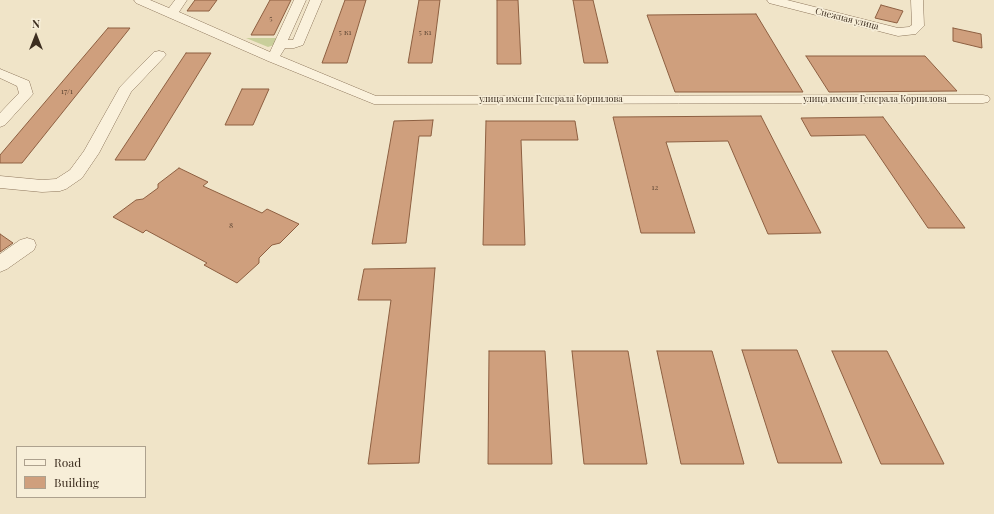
<!DOCTYPE html>
<html>
<head>
<meta charset="utf-8">
<style>
	body { margin:0 }
	#map { position:relative; width:994px; height:514px; overflow:hidden; background:#f0e4c8; font-family:"Playfair Display",serif }
	canvas { display:block }
	.legend { position:absolute; left:16px; top:446px; width:130px; height:52px; box-sizing:border-box; background:#f7eed8; border:1px solid #ada18e; margin:0; padding:5px 7px; list-style:none; font-size:12px; color:#3d2e20 }
	.legend li { display:flex; align-items:center; gap:8px; height:20px }
	.legend b { width:20px; border:1px solid #ada18e }
	.north { position:absolute; left:16px; top:16px; width:40px; height:40px; -webkit-text-stroke:3px #f7eed8; paint-order:stroke; rotate:0deg; font-size:11px; font-weight:700; line-height:16px; text-align:center; color:#3d2e20 }
	.north::after { content:''; display:block; margin:auto; width:14px; height:18px; background:#3d2e20; clip-path:polygon(50% 0,100% 100%,50% 72%,0 100%) }
</style>
</head>
<body>
<div id="map">
<canvas width="994" height="514"></canvas>
<ul class="legend">
<li><b style="height:5px;background:#faf1dc"></b>Road</li>
<li><b style="height:11px;background:#cf9f7d"></b>Building</li>
</ul>
<div class="north">N</div>
</div>
<script>
const ctx = document.querySelector('canvas').getContext('2d');
ctx.lineJoin = 'round';
function fill(path, color) { ctx.fillStyle = color; ctx.fill(path, 'evenodd'); }
const toPath = rows => new Path2D(rows.map(r => 'M' + r).join(''));
function strokePath(path, color, width, dash) { ctx.strokeStyle = color; ctx.lineWidth = width; ctx.lineCap = dash ? 'butt' : 'round'; ctx.setLineDash(dash || []); ctx.stroke(path); }
function drawText(font, color, halo, rows, align = 'center') {
  ctx.font = font + ' "Playfair Display",serif'; ctx.lineWidth = 3.5; ctx.setLineDash([]); ctx.textBaseline = 'middle'; ctx.strokeStyle = halo; ctx.fillStyle = color; for (const [text, x, y, turn = 0] of rows) {
    ctx.save(); ctx.translate(x, y); ctx.rotate((+turn || 0) * Math.PI / 180); ctx.textAlign = isNaN(turn) ? turn : align; if (halo) ctx.strokeText(text, 0, 0); ctx.fillText(text, 0, 0); ctx.restore();
  }
}
const green = toPath([
	[246,38,279,38,274,45,268,47]
]);
const building = toPath([
	[195,0,217,0,209,11,187,11,195,0],
	[270,0,291,0,274,35,251,35,270,0],
	[345,0,366,0,347,63,322,63,345,0],
	[419,0,440,0,432,63,408,63,419,0],
	[497,0,518,0,521,64,497,64,497,0],
	[573,0,593,0,608,63,584,63,573,0],
	[881,5,903,11,897,23,875,18,881,5],
	[756,14,803,92,675,92,647,15,756,14],
	[108,28,130,28,22,163,0,163,0,155,108,28],
	[953,28,981,34,982,48,953,41,953,28],
	[186,53,211,53,145,160,115,160,186,53],
	[806,56,925,56,957,91,829,92,806,56],
	[242,89,269,89,253,125,225,125,242,89],
	[761,116,821,233,768,234,728,141,666,142,695,233,641,233,613,117,761,116],
	[883,117,965,228,928,228,865,135,811,136,801,118,883,117],
	[433,120,431,136,419,136,406,243,372,244,394,121,433,120],
	[486,121,575,121,578,140,521,140,525,245,483,245,486,121],
	[179,168,208,182,203,186,262,213,267,209,299,224,280,243,272,245,259,258,259,263,237,283,204,265,207,263,146,230,143,233,113,217,136,200,143,199,158,188,158,184,179,168],
	[0,234,13,243,0,252,0,234],
	[435,268,419,463,368,464,391,300,358,300,364,269,435,268],
	[742,350,797,350,842,463,778,463,742,350],
	[489,351,545,351,552,464,488,464,489,351],
	[572,351,628,351,647,464,584,464,572,351],
	[657,351,712,351,744,464,681,464,657,351],
	[832,351,887,351,944,464,881,464,832,351]
]);
const minor = toPath([
	[134,0,150,0,169,8,175,0,187,0,179,12,270,52,294,0,306,0,288,40,293,40,310,0,322,0,303,45,294,48,285,48,280,56,376,96,983,95,988,96,990,99,988,102,983,103,374,104,268,61,136,3,134,0],
	[767,0,787,0,898,28,909,27,912,25,911,0,923,0,924,26,916,34,898,36,769,3,767,0],
	[159,51,164,52,166,55,131,92,99,153,82,178,66,189,60,191,42,192,0,188,0,176,42,180,56,179,70,170,84,151,120,87,154,52,159,51],
	[0,69,29,81,33,94,5,125,0,127,0,113,19,93,17,86,0,78,0,69],
	[27,238,34,240,36,245,34,250,7,269,0,272,0,254,20,240,27,238]
]);
const numberNames = [
	["5",271,18],
	["5 к1",345,32],
	["5 к1",425,32],
	["17/1",67,91],
	["12",655,187],
	["8",231,225]
];
const farStreetnames = [
	["Снежная улица",847,19,14],
	["улица имени Генерала Корнилова",551,99],
	["улица имени Генерала Корнилова",875,99]
];
fill(green, '#c9cf9b');
fill(building, '#cf9f7d');
strokePath(building, '#8d5f41', 1);
strokePath(minor, '#8d765c', 1);
fill(minor, '#faf1dc');
drawText('8px', '#624a37', null, numberNames);
drawText('9px', '#3d2e20', '#f7eed8', farStreetnames);
</script>
</body>
</html>
